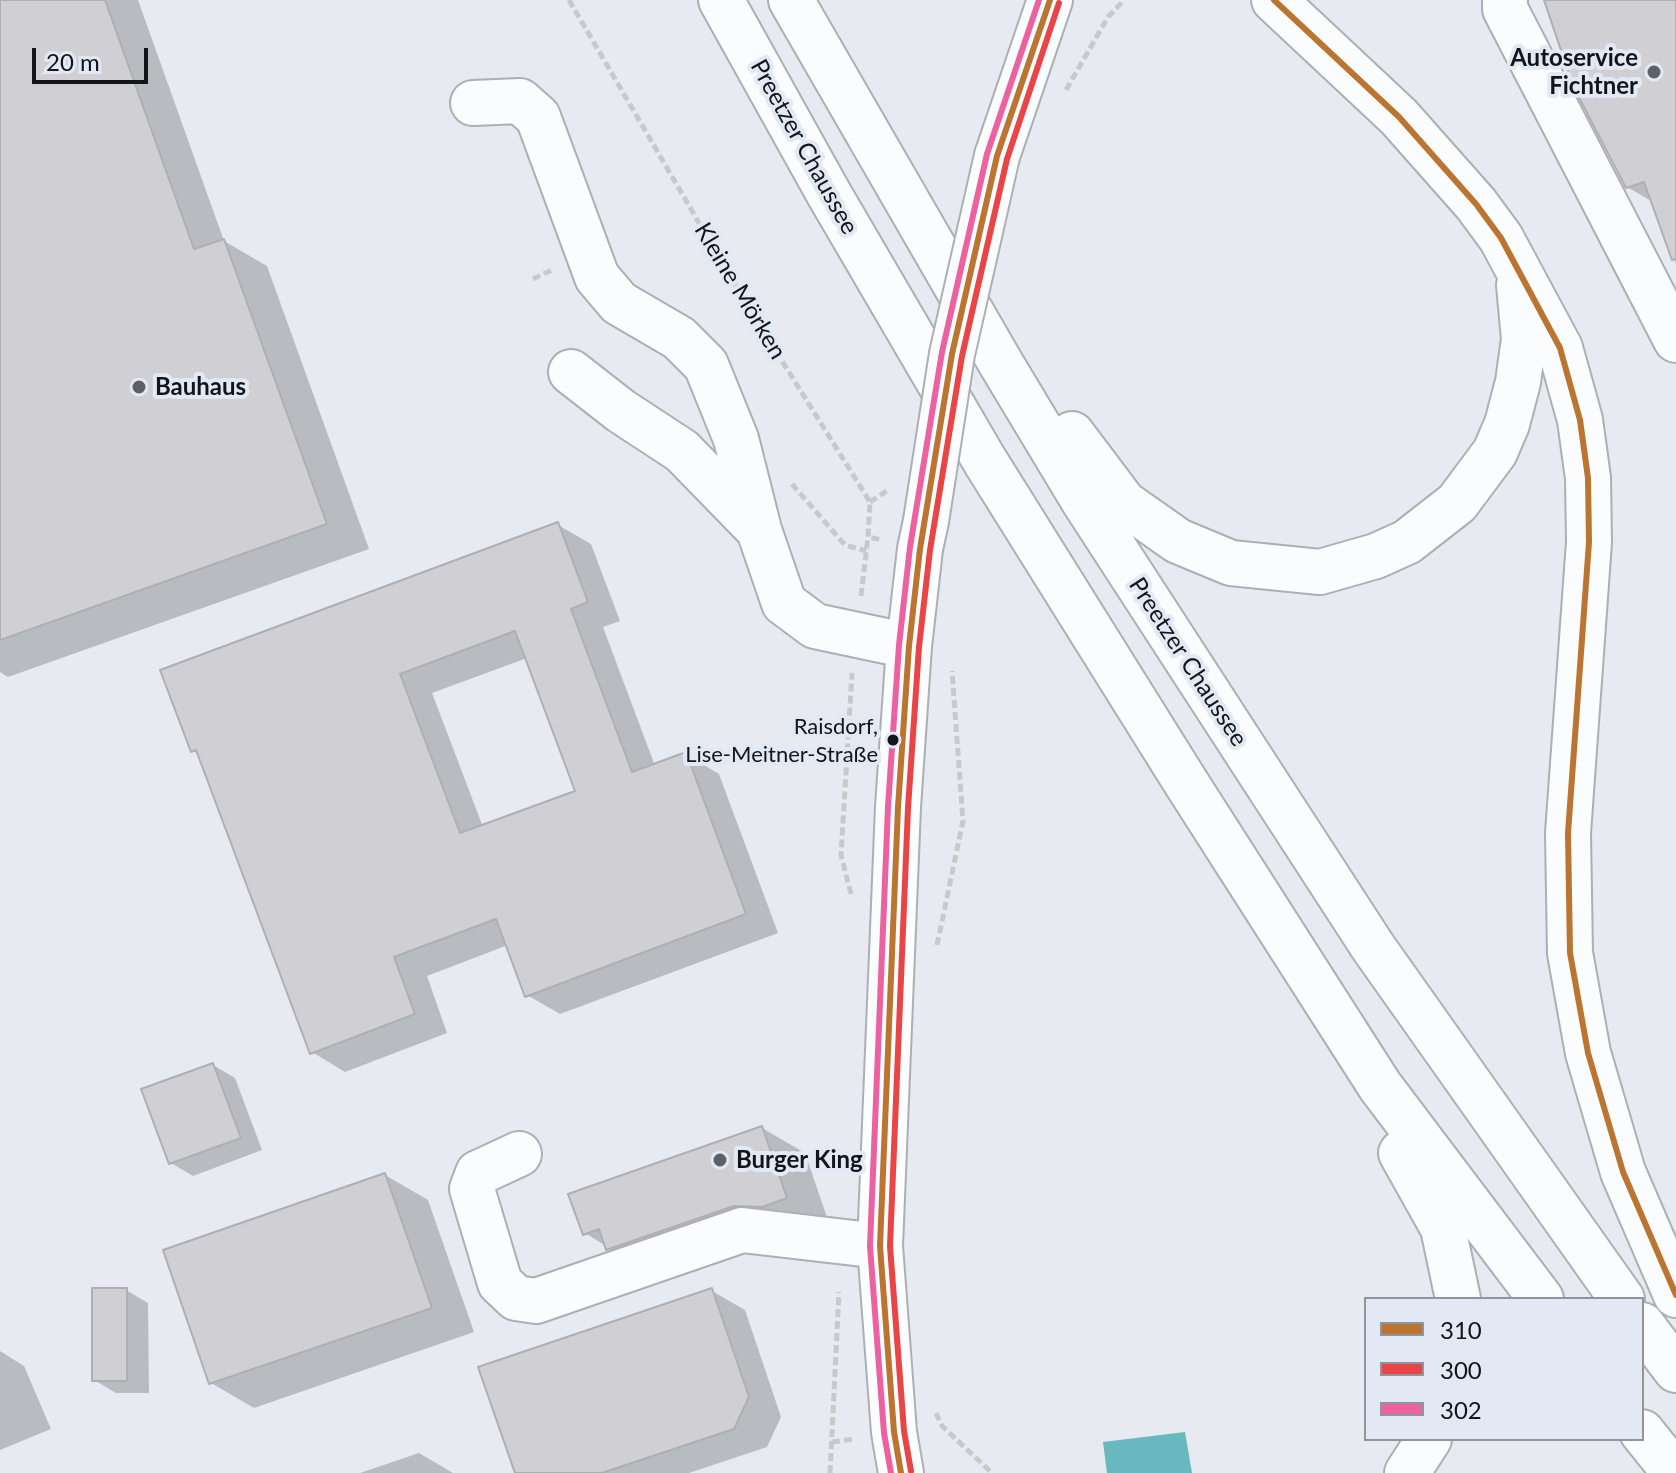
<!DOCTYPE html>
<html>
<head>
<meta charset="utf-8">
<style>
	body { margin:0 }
	#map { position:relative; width:1676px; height:1473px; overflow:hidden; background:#e7eaf0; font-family:Lato,sans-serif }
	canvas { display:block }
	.legend { position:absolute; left:1364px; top:1297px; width:280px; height:144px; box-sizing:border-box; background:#e3e9f4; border:2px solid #90949c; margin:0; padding:10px 14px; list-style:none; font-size:24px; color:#131519 }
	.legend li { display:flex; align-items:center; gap:16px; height:40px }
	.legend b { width:40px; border:2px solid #90949c }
	.scale { position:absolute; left:32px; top:48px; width:116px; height:36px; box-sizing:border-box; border:4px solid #131519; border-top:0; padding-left:10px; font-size:24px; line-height:28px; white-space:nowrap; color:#131519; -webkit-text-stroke:6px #e3e9f4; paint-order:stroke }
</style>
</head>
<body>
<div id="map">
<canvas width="1676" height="1473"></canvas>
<ul class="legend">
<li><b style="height:10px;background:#bb7530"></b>310</li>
<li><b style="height:10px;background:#e94547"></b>300</li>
<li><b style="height:10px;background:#ec619f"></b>302</li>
</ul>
<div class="scale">20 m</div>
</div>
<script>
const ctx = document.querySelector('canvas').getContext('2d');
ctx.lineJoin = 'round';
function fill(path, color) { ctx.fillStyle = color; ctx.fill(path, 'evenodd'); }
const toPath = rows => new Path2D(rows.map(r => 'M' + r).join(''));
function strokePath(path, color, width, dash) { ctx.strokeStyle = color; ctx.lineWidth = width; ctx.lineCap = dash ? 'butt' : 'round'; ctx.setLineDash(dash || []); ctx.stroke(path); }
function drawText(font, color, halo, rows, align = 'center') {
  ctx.font = font + ' Lato,sans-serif'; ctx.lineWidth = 8; ctx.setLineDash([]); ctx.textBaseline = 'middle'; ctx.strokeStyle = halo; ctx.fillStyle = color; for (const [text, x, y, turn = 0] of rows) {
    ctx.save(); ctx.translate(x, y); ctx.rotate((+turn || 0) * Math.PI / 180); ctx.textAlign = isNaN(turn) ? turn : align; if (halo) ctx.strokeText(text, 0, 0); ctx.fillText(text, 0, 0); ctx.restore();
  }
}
const water = toPath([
	[1185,1432,1192,1473,1107,1473,1103,1442]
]);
const shadow = toPath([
	[0,0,138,0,224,241,267,266,369,549,8,677,0,672],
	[1551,0,1676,0,1676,264,1653,202,1627,187],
	[558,525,591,544,620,621,603,627,655,766,685,754,719,774,778,933,560,1014,527,995,508,945,427,976,447,1033,345,1072,312,1052,201,755,192,750],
	[527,658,578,792,483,827,432,693],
	[213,1065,235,1078,262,1150,193,1176,171,1163],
	[762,1128,805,1153,829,1223,651,1274,585,1233],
	[385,1175,428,1200,474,1332,254,1408,211,1383],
	[126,1290,148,1303,149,1393,116,1393,94,1380],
	[712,1291,745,1310,781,1417,767,1447,689,1473,517,1473],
	[0,1351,24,1366,51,1429,0,1450],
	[419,1453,453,1473,360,1473]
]);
const building = toPath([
	[0,0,105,0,194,249,224,239,327,524,0,640,0,0],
	[1544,0,1676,0,1676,259,1672,260,1644,182,1626,188,1573,86,1544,0],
	[558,522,588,602,571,609,632,772,686,752,746,914,525,997,496,919,394,957,415,1014,310,1054,196,750,191,752,160,670,558,522],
	[515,631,575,791,460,833,400,674,515,631],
	[213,1063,241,1138,169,1164,141,1089,213,1063],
	[762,1126,787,1198,762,1207,734,1206,606,1250,599,1229,583,1235,568,1194,762,1126],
	[385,1173,432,1308,209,1384,163,1250,385,1173],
	[92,1288,127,1288,127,1381,92,1381,92,1288],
	[712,1288,749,1397,734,1429,602,1473,515,1473,478,1367,712,1288]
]);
const path = toPath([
	[569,0,744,300,870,502,868,537,882,540],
	[1066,90,1108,17,1124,0],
	[533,279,552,270],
	[792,484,845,545,866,551],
	[870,502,888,490],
	[861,596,868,537],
	[851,894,841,855,852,673],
	[937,945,963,821,952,671],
	[936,1413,942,1426,992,1473],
	[832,1442,854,1439],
	[830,1473,839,1292]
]);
const minor = toPath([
	[1505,0,1505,9,1676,340],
	[473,103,520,101,538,117,597,277,619,303,679,338,706,365,736,439,759,530,784,603,815,626,909,646],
	[997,156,1050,0],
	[571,372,621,411,682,451,757,528],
	[519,1154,478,1173,472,1189,500,1283,516,1298,536,1301,742,1230,880,1246],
	[901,1473,894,1432,880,1246,898,807,909,646,920,549,926,521]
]);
const highway = toPath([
	[721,0,829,194,985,461,1185,781,1380,1086,1541,1299],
	[791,0,1000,362,1083,500,1373,947,1622,1299],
	[1274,0,1399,117,1476,204,1501,238,1560,348,1580,420,1588,478,1589,542,1568,833,1570,953,1588,1053,1623,1172,1676,1295],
	[1072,434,1124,503,1178,541,1231,563,1320,572,1376,556,1407,542,1457,503,1495,452,1507,424,1518,382,1524,339,1519,285],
	[1401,1153,1443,1228,1458,1299],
	[1642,1325,1676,1370],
	[1642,1432,1675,1473],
	[1407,1473,1429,1439]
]);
const minorBridge = toPath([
	[926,521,952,354,997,156]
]);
const bus1 = toPath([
	[1274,0,1399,117,1476,204,1501,238,1560,348,1580,420,1588,478,1589,542,1568,833,1570,953,1588,1053,1623,1172,1676,1295],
	[901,1473,894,1432,880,1246,898,807,909,646,920,549,952,354,997,156,1050,0]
]);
const bus2 = toPath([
	[911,1471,904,1431,890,1246,908,808,919,647,930,550,962,356,1007,159,1059,3]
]);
const bus3 = toPath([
	[891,1473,884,1433,870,1246,888,807,899,645,910,547,942,352,987,154,1039,0]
]);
const markers = [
	[1654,72,8,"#5d6064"],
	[139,387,8,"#5d6064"],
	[893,740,7,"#131519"],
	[720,1160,8,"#5d6064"]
];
const busNames = [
	["Raisdorf,",878,727],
	["Lise-Meitner-Straße",878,755]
];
const poiNames = [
	["Autoservice",1638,58,"right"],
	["Fichtner",1638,86,"right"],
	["Bauhaus",155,387],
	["Burger King",736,1160]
];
const streetNames = [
	["Preetzer Chaussee",804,147,61],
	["Kleine Mörken",740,291,59],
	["Preetzer Chaussee",1188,662,57]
];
fill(water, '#68b8c0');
fill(shadow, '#0003');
fill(building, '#d0d0d4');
strokePath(building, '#afafb3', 2);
strokePath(minor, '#acafb3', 48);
strokePath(highway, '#acafb3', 48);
strokePath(path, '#c9c9cc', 5, [8, 4]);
strokePath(minor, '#fbfcfd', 44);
strokePath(highway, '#fbfcfd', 44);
strokePath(minorBridge, '#acafb3', 48, []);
strokePath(minorBridge, '#fbfcfd', 44);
strokePath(bus1, '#bb7530', 6);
strokePath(bus2, '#e94547', 6);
strokePath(bus3, '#ec619f', 6);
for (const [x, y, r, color] of markers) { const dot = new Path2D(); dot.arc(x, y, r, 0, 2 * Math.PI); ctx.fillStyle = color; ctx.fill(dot); strokePath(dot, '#e3e9f4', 3); }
drawText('22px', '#131519', '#e3e9f4', busNames, 'right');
drawText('bold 24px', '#131519', '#e3e9f4', poiNames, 'left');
drawText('24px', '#131519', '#e3e9f4', streetNames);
</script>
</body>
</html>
